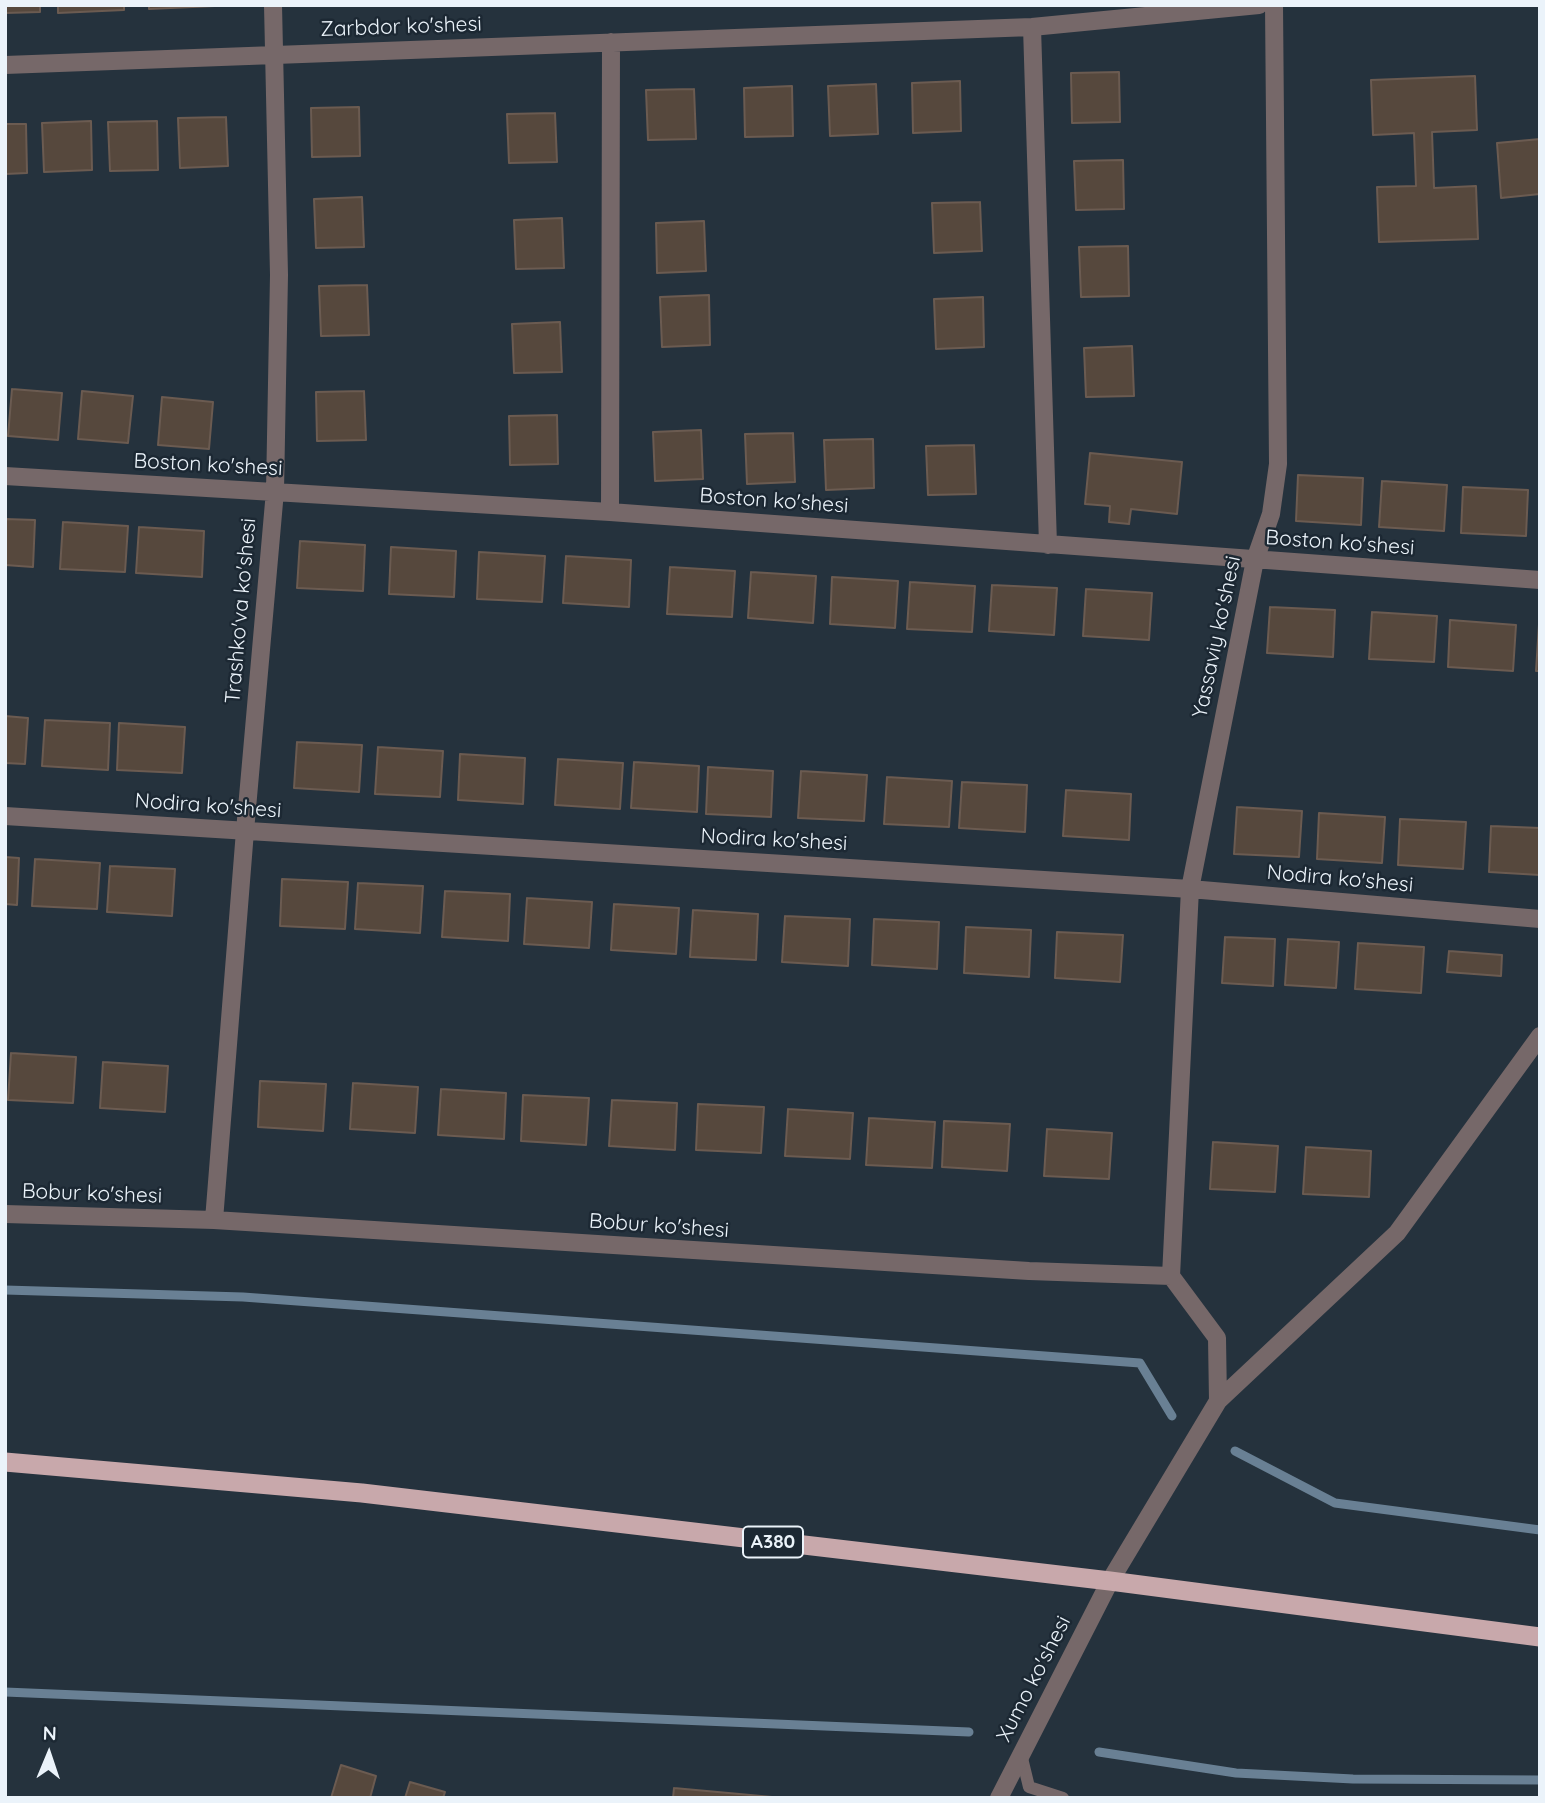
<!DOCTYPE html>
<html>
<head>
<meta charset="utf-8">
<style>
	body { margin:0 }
	#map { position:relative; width:1545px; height:1803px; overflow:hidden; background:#25323d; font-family:Quicksand,sans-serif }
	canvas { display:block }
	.frame { position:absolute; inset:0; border:7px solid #ebf3fa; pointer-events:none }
	.north { position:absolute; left:14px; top:1719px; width:70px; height:70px; -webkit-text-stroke:5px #1c2833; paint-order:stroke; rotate:2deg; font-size:19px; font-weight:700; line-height:28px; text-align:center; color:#ebf3fa }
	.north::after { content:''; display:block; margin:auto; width:24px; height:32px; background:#ebf3fa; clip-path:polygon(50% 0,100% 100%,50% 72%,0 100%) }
</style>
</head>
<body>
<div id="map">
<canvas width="1545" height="1803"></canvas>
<div class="frame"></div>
<div class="north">N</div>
</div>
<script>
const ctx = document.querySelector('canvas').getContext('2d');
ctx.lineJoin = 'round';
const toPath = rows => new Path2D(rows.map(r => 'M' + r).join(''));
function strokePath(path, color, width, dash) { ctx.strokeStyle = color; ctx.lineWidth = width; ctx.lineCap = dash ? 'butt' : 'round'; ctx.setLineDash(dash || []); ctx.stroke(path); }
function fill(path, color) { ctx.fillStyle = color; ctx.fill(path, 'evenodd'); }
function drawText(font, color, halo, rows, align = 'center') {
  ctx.font = font + ' Quicksand,sans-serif'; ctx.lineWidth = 5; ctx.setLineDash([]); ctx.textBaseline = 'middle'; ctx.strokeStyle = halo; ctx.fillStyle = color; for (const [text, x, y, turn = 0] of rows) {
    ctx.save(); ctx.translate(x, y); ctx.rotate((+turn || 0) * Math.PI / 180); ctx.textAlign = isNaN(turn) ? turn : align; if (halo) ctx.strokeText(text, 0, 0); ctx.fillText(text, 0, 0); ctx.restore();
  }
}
const stream = toPath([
	[5,1290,243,1297,1140,1363,1172,1416],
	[1235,1451,1335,1503,1540,1530],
	[5,1692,969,1732],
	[1099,1752,1236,1773,1353,1779,1540,1780]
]);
const building = toPath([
	[5,5,40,5,40,12,5,13,5,5],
	[58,5,124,5,124,10,58,13,58,5],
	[149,5,215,5,215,6,149,9,149,5],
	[1119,72,1120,122,1072,123,1071,73,1119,72],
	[1475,76,1477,130,1432,132,1434,188,1476,186,1478,239,1379,242,1377,187,1416,186,1414,133,1373,135,1371,80,1475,76],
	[960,81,961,131,913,133,912,83,960,81],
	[876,84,878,134,830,136,828,86,876,84],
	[792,86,793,136,745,137,744,88,792,86],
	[694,89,696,139,648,140,646,90,694,89],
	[359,107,360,156,312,157,311,108,359,107],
	[555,113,557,162,509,163,507,114,555,113],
	[226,117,228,166,180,168,178,118,226,117],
	[91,121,92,170,44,172,42,123,91,121],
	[157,121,158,170,110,171,108,122,157,121],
	[5,124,26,124,27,173,5,174,5,124],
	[1540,139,1540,194,1501,198,1497,143,1540,139],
	[1123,160,1124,209,1076,210,1074,161,1123,160],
	[362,197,364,247,316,248,314,199,362,197],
	[980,202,982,251,934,253,932,203,980,202],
	[562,218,564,268,516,269,514,220,562,218],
	[704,221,706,271,657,273,656,223,704,221],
	[1128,246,1129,296,1081,297,1079,247,1128,246],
	[367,285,369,335,321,336,319,286,367,285],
	[709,295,710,345,662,347,660,297,709,295],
	[983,297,984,347,936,349,934,299,983,297],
	[560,322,562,372,514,373,512,324,560,322],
	[1132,346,1134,396,1086,397,1084,348,1132,346],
	[12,389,62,393,58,440,8,436,12,389],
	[82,391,133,396,128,443,78,439,82,391],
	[364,391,366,440,317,441,316,392,364,391],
	[162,397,213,402,209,449,158,445,162,397],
	[557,415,558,464,510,465,509,416,557,415],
	[701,430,703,479,655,481,653,432,701,430],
	[793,433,795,482,747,484,745,434,793,433],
	[873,439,874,488,826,490,824,440,873,439],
	[974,445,976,494,928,495,926,446,974,445],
	[1090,453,1182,462,1177,514,1131,509,1129,524,1109,522,1110,506,1085,504,1090,453],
	[1298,475,1363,478,1361,525,1296,521,1298,475],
	[1382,481,1447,485,1444,531,1379,527,1382,481],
	[1463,487,1528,490,1526,536,1461,533,1463,487],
	[5,519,35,520,33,567,5,565,5,519],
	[63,522,128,526,125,572,60,569,63,522],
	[139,527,204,531,202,577,136,573,139,527],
	[300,541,365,545,363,591,297,588,300,541],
	[391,547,456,551,454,597,389,594,391,547],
	[479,552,545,556,542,602,477,599,479,552],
	[566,556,631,560,629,607,563,603,566,556],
	[670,567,735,571,732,617,667,614,670,567],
	[751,572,816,576,813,623,748,618,751,572],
	[832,577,898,581,895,628,830,624,832,577],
	[910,582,975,586,972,632,907,629,910,582],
	[992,585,1057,588,1054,635,989,631,992,585],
	[1086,589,1152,593,1149,640,1083,636,1086,589],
	[1270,607,1335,610,1333,657,1267,653,1270,607],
	[1372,612,1437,616,1434,662,1369,659,1372,612],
	[1450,620,1516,625,1513,671,1448,667,1450,620],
	[1539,624,1540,625,1540,671,1536,671,1539,624],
	[5,716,28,718,25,764,5,763,5,716],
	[45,720,110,723,108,770,42,766,45,720],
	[119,723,185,727,182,773,117,770,119,723],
	[297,742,362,745,359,792,294,788,297,742],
	[378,747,443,751,440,797,375,794,378,747],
	[460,754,525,758,523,804,458,800,460,754],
	[558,759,623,763,620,809,555,805,558,759],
	[634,762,699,766,697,812,631,808,634,762],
	[708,767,773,771,771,817,706,814,708,767],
	[801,771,867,775,864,821,798,818,801,771],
	[887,777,952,781,949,827,884,824,887,777],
	[962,782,1027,785,1025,832,959,828,962,782],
	[1066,790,1131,794,1129,840,1063,836,1066,790],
	[1237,807,1302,811,1299,857,1234,854,1237,807],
	[1319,813,1385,817,1382,863,1317,859,1319,813],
	[1400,819,1466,822,1463,869,1398,865,1400,819],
	[1491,826,1540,828,1540,875,1489,872,1491,826],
	[5,857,19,858,17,905,5,904,5,857],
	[35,859,100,863,97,909,32,906,35,859],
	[110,866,175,869,172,916,107,912,110,866],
	[282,879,348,882,345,929,280,926,282,879],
	[358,883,423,886,420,933,355,929,358,883],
	[445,891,510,894,508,941,442,937,445,891],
	[527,898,592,902,589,948,524,944,527,898],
	[614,904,679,908,676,954,611,950,614,904],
	[693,910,758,914,756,960,690,957,693,910],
	[785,916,850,919,848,966,782,962,785,916],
	[874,919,939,922,937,969,872,965,874,919],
	[966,927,1031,930,1029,977,964,973,966,927],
	[1057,932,1123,935,1120,982,1055,978,1057,932],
	[1225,937,1275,939,1273,986,1222,983,1225,937],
	[1288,939,1339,942,1336,988,1285,985,1288,939],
	[1358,943,1424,947,1421,993,1355,989,1358,943],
	[1449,951,1502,955,1501,976,1447,972,1449,951],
	[11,1053,76,1057,73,1103,8,1100,11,1053],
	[103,1062,168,1066,165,1112,100,1108,103,1062],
	[260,1081,326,1084,323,1131,258,1127,260,1081],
	[353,1083,418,1087,415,1133,350,1129,353,1083],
	[441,1089,506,1093,504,1139,438,1135,441,1089],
	[523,1095,589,1098,586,1145,521,1141,523,1095],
	[612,1100,677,1103,675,1150,609,1146,612,1100],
	[698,1104,764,1107,761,1153,696,1150,698,1104],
	[788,1109,853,1113,850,1159,785,1156,788,1109],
	[869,1118,935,1122,932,1168,866,1165,869,1118],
	[944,1121,1010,1124,1007,1171,942,1167,944,1121],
	[1047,1129,1112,1133,1109,1179,1044,1176,1047,1129],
	[1213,1142,1278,1146,1275,1192,1210,1189,1213,1142],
	[1306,1147,1371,1151,1369,1197,1303,1194,1306,1147],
	[341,1765,376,1776,370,1798,331,1798,341,1765],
	[410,1782,445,1792,443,1798,405,1798,410,1782],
	[674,1788,783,1798,673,1798,674,1788]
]);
const service = toPath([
	[1021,1754,1029,1787,1063,1798]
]);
const minor = toPath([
	[1032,27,1048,545],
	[5,65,1032,27,1259,5],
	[5,476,610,512,1540,580],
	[610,512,611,42],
	[5,816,1190,889,1540,919],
	[5,1214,214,1220,1029,1271,1171,1276,1217,1338,1218,1401],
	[214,1220,245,831,275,491,279,275,273,5],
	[1171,1276,1190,889,1255,560,1271,514,1278,464,1274,5],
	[999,1798,1110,1581,1218,1401,1397,1233,1540,1036]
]);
const trunk = toPath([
	[5,1462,362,1493,1110,1581,1540,1637]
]);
const shields = [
	[773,1542,60]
];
const shieldNames = [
	["A380",773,1542]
];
const streetNames = [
	["Zarbdor ko'shesi",401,27,-2],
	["Boston ko'shesi",208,465,3],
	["Boston ko'shesi",774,501,4],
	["Boston ko'shesi",1340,543,4],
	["Trashko'va ko'shesi",241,611,-85],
	["Yassaviy ko'shesi",1217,637,-78],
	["Nodira ko'shesi",208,806,4],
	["Nodira ko'shesi",774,840,3],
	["Nodira ko'shesi",1340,879,5],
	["Bobur ko'shesi",92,1194,2],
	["Bobur ko'shesi",659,1226,4],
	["Xumo ko'shesi",1034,1679,-63]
];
strokePath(stream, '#698094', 9);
fill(building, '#56483d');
strokePath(building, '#6b5b51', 2);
strokePath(service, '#766869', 12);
strokePath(minor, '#766869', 18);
strokePath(trunk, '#c8a8ab', 19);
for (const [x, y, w] of shields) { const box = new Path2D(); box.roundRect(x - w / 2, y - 15.5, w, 31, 5); ctx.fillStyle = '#1c2833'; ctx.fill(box); strokePath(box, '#ebf3fa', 2); }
drawText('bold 19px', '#ebf3fa', null, shieldNames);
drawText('21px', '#ebf3fa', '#1c2833', streetNames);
</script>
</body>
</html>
